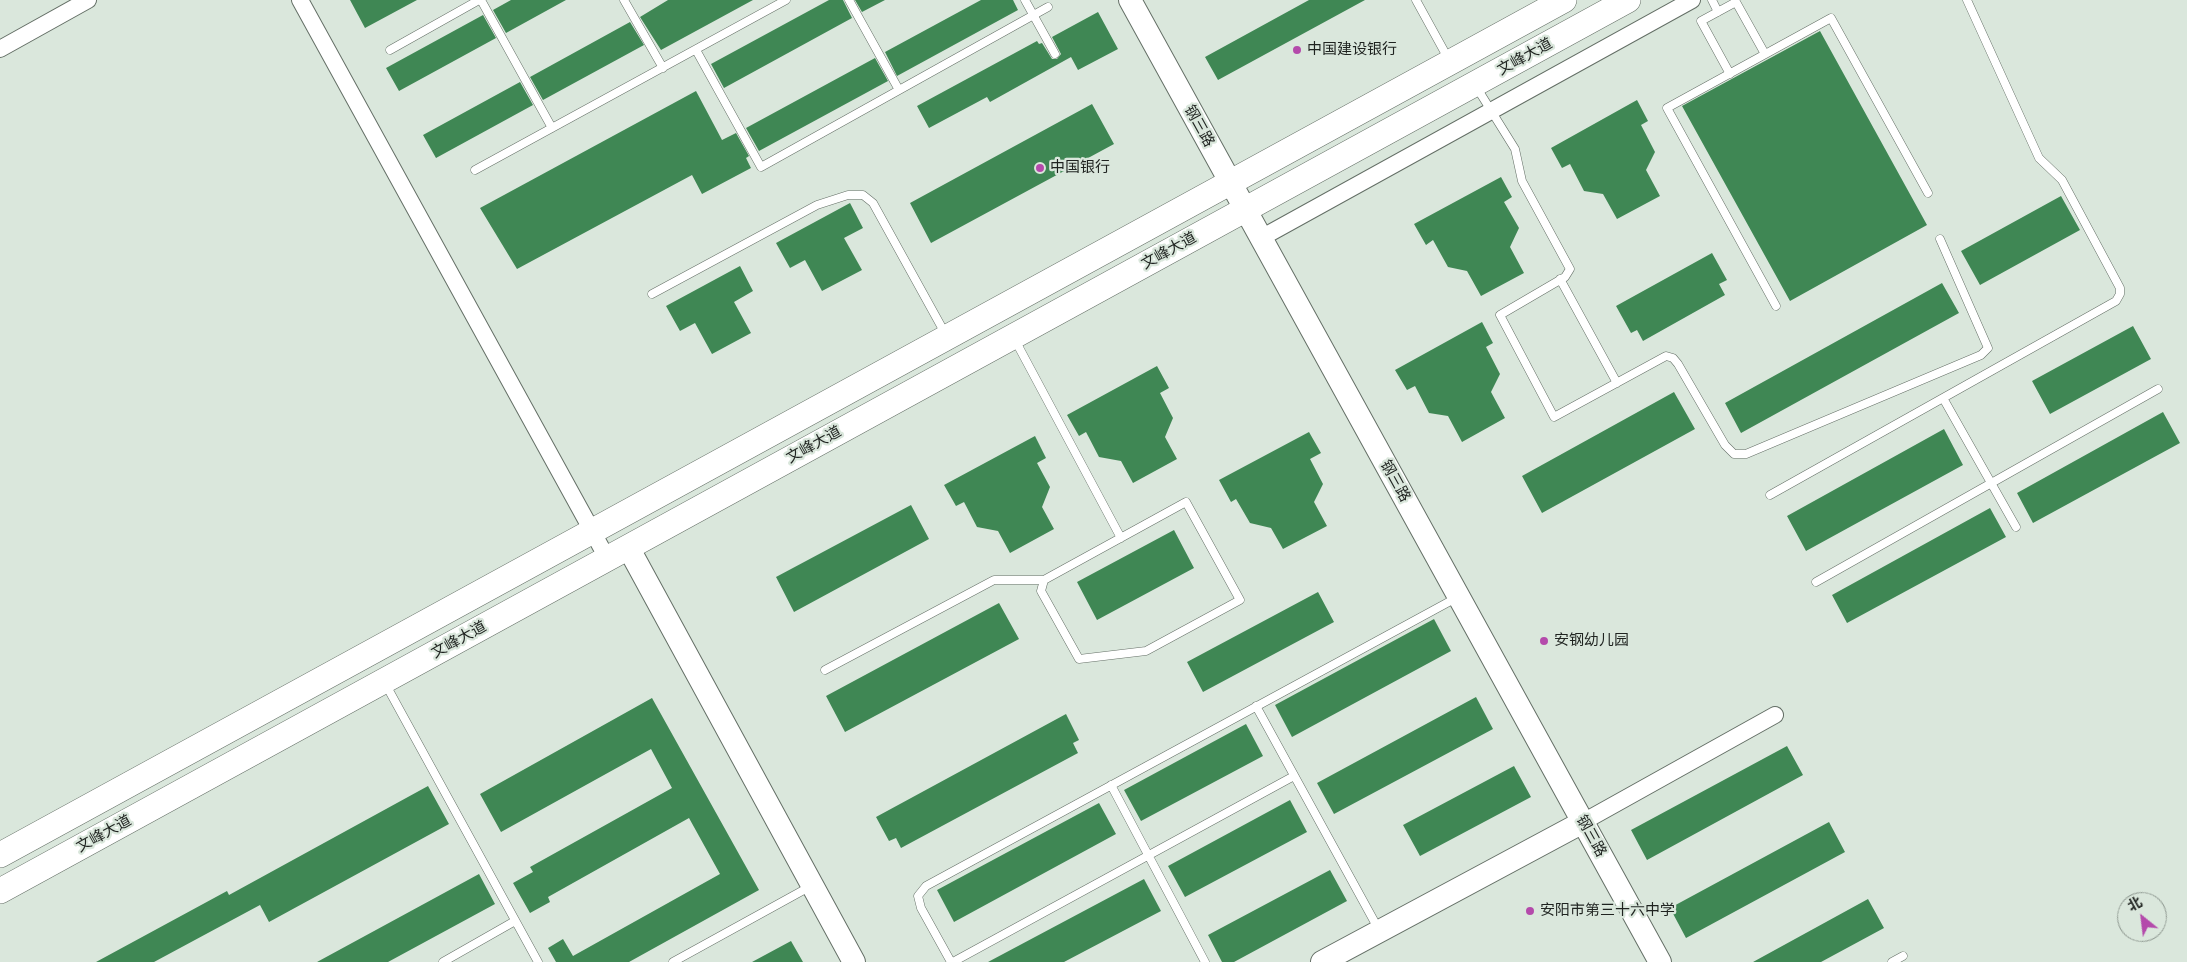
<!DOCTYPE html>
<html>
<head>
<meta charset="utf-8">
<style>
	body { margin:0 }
	#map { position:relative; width:2187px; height:962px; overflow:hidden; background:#dae7dc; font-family:Karla,"Noto Sans SC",sans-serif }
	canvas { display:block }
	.north { position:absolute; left:2117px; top:892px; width:50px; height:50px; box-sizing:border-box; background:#dae7dc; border:1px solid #8f9991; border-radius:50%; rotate:331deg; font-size:14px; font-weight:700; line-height:20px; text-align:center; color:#1f2320 }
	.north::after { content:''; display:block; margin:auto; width:18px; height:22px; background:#b44aab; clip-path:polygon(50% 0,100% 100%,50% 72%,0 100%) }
</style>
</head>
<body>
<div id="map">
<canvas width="2187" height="962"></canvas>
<div class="north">北</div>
</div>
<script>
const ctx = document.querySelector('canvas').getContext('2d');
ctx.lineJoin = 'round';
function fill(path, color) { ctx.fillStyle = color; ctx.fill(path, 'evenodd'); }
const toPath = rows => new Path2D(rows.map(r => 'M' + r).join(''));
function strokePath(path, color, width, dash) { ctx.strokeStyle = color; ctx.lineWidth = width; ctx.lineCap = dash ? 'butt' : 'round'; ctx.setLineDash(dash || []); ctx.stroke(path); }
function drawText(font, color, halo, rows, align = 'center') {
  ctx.font = font + ' Karla,"Noto Sans SC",sans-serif'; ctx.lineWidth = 4.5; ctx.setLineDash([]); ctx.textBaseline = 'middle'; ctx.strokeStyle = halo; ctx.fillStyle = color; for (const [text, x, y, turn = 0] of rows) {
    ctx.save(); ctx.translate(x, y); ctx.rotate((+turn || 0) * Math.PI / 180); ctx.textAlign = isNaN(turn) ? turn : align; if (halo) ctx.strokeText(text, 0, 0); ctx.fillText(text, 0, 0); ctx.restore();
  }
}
const building = toPath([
	[350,0,417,0,365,28],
	[511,0,566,0,506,33,493,10],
	[668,0,753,0,661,50,640,17],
	[829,0,843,0,852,18,724,88,711,64],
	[855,0,885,0,862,12],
	[981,0,1013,0,1018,10,897,76,885,52],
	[1309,0,1365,0,1218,80,1205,57],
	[1098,12,1118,49,1078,70,1071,57,990,102,987,97,929,128,917,106,1037,41,1039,44,1042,43,1052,59,1057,59,1061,54,1052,37],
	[483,15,496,38,399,91,386,68],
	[630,22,644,45,543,100,530,77],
	[1820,31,1927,225,1790,301,1682,106],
	[875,58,888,81,759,151,746,128],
	[520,82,533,105,436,158,423,135],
	[696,91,722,140,736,133,749,156,746,158,751,168,702,194,692,175,517,269,480,208],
	[1637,100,1648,121,1641,125,1655,152,1646,170,1660,196,1617,219,1603,194,1584,191,1570,164,1562,168,1551,148],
	[1092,104,1114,144,931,243,910,203],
	[1501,177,1512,197,1504,202,1519,228,1510,247,1524,273,1481,296,1467,271,1448,267,1433,240,1426,245,1414,224],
	[2061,196,2080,230,1980,285,1961,251],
	[850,203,863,228,844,238,862,270,822,291,805,260,790,268,776,243],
	[1712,253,1727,280,1719,284,1725,295,1643,341,1637,330,1631,333,1616,306],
	[740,266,753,291,734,302,751,333,712,354,695,323,680,331,666,306],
	[1942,283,1959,313,1741,433,1725,403],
	[1482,322,1493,343,1486,347,1500,374,1491,392,1505,418,1462,442,1448,416,1429,413,1415,386,1407,390,1395,370],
	[2133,326,2151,359,2050,414,2032,381],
	[1157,366,1169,388,1160,393,1173,418,1165,437,1177,459,1133,483,1121,461,1099,457,1086,432,1079,436,1067,415],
	[1674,392,1695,429,1542,513,1522,476],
	[2163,412,2180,443,2033,523,2017,493],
	[1944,429,1963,465,1806,551,1787,516],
	[1309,432,1321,453,1310,459,1323,484,1314,502,1327,526,1283,549,1271,528,1250,523,1236,499,1231,502,1219,480],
	[1035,436,1046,458,1037,463,1050,487,1042,507,1054,529,1010,553,998,531,977,527,964,502,956,506,944,485],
	[911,505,929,539,794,612,776,577],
	[1990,508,2006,537,1847,623,1832,595],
	[1174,530,1194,568,1097,620,1077,582],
	[1318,592,1334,622,1203,692,1187,662],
	[999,603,1019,639,845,732,826,696],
	[1434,619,1451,651,1292,737,1275,705],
	[1476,697,1493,729,1334,814,1317,783],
	[652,698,759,890,629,962,556,962,548,948,563,939,573,956,720,874,689,818,548,897,550,902,530,913,513,883,533,872,530,867,672,788,651,749,501,832,480,794],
	[1066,714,1079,740,1073,743,1078,753,901,848,896,838,889,841,876,817],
	[1246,724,1263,756,1141,821,1124,790],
	[1787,746,1803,775,1647,860,1631,830],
	[1514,766,1531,797,1420,856,1403,825],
	[428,786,449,824,269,922,260,905,154,962,96,962,227,891,229,895],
	[1290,800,1307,832,1185,897,1168,866],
	[1099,803,1116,834,954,922,937,890],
	[1829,822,1845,852,1686,938,1670,908],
	[1330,870,1347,901,1234,962,1222,962,1208,935],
	[479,874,495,904,388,962,317,962],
	[1144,879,1161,911,1064,962,988,962],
	[1868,899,1884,928,1821,962,1753,962],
	[791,941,803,962,752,962]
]);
const lane = toPath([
	[481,0,552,128],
	[624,0,663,68],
	[849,0,899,90],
	[1025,0,1055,54],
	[1416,0,1449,60],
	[1712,0,1718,12],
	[390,50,479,0],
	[696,50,761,167,1048,7],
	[1730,74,1701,21,1736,2,1765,54],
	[1477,88,1515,149,1522,181,1570,269,1565,277,1500,315,1554,417,1666,356,1673,358,1678,364,1725,445,1734,454,1746,454,1981,355,1988,348,1940,239],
	[475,170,786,0],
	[1560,279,1617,383],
	[652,294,817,205,848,195,863,195,873,203,946,335],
	[1776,306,1667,108,1831,18,1928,193],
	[1015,340,1121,538],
	[1943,398,2016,527],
	[1770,495,2116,301,2120,294,2120,288,2062,180,2039,158,1967,0],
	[1186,502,1240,600,1146,651,1079,659,1041,591,1044,580,1186,502],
	[1816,582,2158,389],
	[825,670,994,580,1044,580],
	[386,685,538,962],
	[1256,706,1379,930],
	[1111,785,1205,962],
	[443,962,515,921],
	[673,962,811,886],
	[951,962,921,908,918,896,926,886,1456,598],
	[953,962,1294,776],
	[1892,962,1903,956]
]);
const street = toPath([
	[300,0,607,558],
	[0,49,88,0],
	[1261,238,1692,0],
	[1583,822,1775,715]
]);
const secondary = toPath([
	[1130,0,1660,962],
	[628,547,854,962],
	[1322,962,1583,822]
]);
const primary = toPath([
	[0,855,1564,0],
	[0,891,1628,0]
]);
const markers = [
	[1297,50,5,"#b44aab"],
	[1040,168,5,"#b44aab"],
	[1544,641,5,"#b44aab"],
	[1530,911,5,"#b44aab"]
];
const poiNames = [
	["中国建设银行",1307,50],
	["中国银行",1050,168],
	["安钢幼儿园",1554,641],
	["安阳市第三十六中学",1540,911]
];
const streetNames = [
	["文峰大道",1525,57,-29],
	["钢三路",1199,126,61],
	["文峰大道",1169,251,-29],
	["文峰大道",814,445,-29],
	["钢三路",1395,481,61],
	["文峰大道",459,640,-29],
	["文峰大道",104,834,-29],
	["钢三路",1591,836,61]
];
fill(building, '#3f8754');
strokePath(lane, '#646f66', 9);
strokePath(street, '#646f66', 18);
strokePath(secondary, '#646f66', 24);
strokePath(primary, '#646f66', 26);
strokePath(lane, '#fff', 8);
strokePath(street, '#fff', 16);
strokePath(secondary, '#fff', 22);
strokePath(primary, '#fff', 25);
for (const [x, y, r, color] of markers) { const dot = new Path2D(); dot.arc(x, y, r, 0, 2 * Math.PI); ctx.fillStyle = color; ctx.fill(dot); strokePath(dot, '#dae7dc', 2); }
drawText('15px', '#1f2320', '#dae7dc', poiNames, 'left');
drawText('15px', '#1f2320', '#dae7dc', streetNames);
</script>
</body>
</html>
